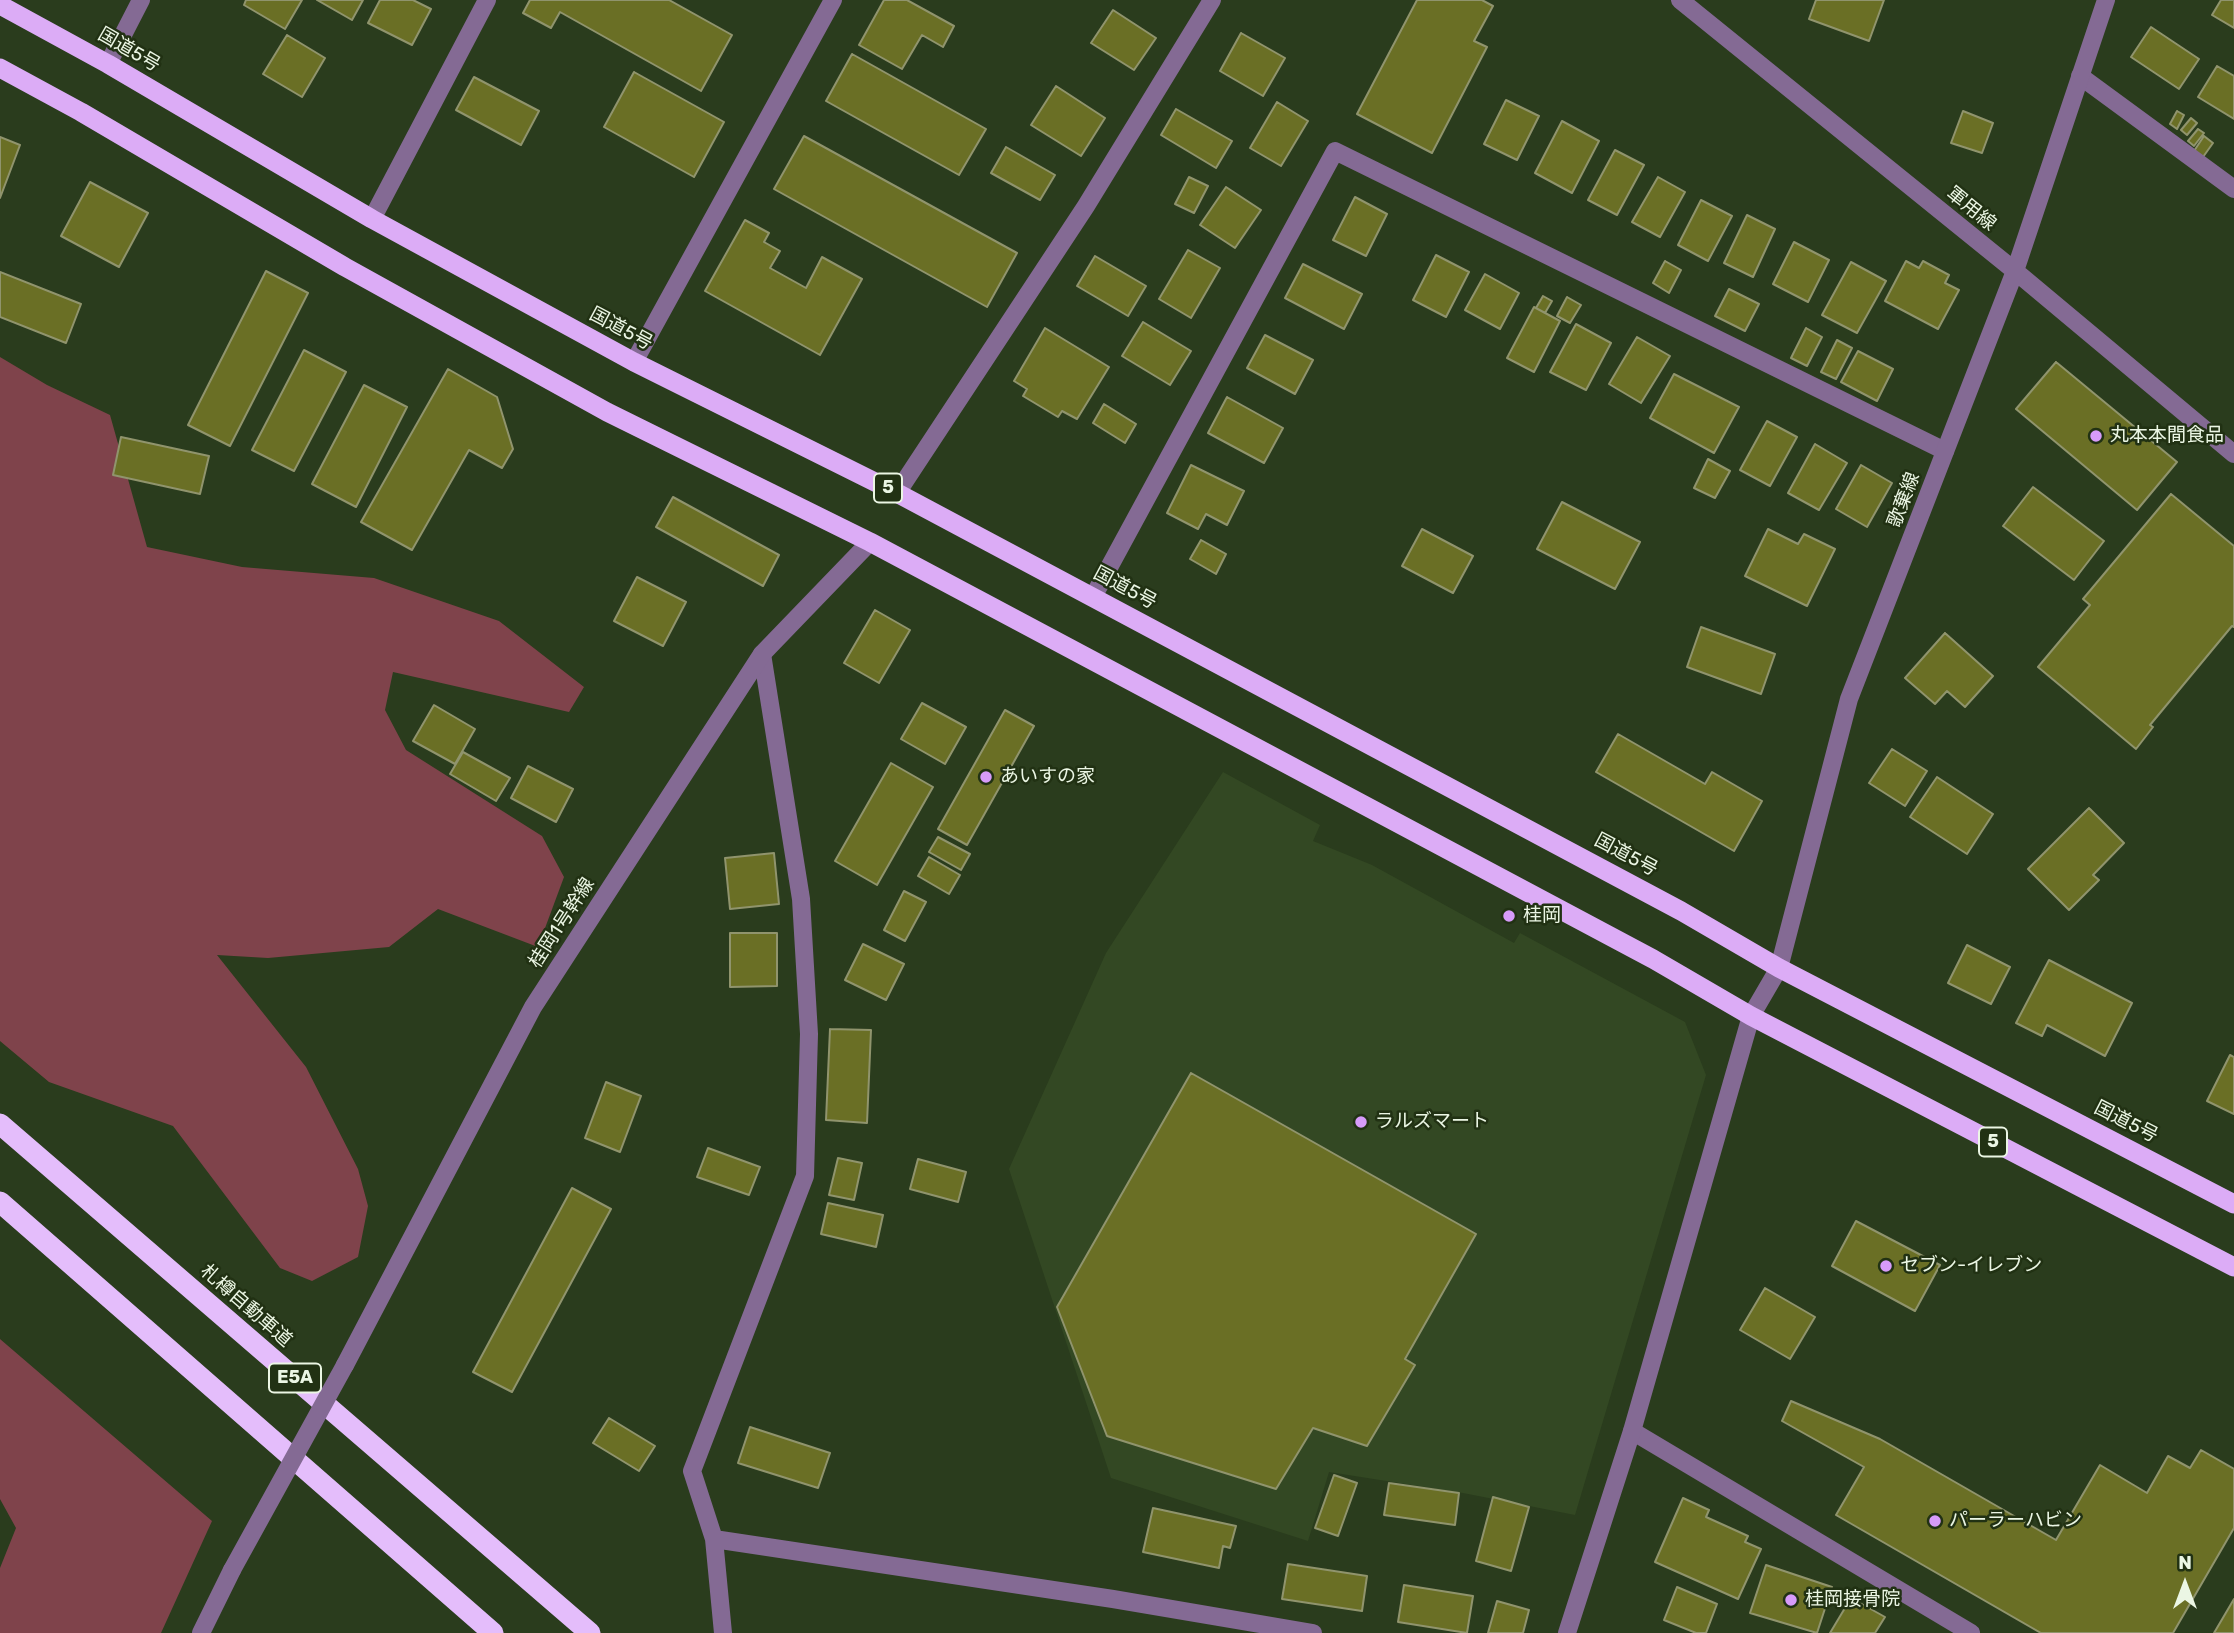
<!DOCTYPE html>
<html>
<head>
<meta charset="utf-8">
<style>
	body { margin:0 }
	#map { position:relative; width:2234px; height:1633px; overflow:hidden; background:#2a3c1d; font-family:Rubik,sans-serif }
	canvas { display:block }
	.north { position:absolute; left:2150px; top:1549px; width:70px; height:70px; -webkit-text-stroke:5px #213113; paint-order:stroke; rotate:0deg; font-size:19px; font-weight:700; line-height:28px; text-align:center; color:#ebf6e4 }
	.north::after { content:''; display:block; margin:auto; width:24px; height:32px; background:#ebf6e4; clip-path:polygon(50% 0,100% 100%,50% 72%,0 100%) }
</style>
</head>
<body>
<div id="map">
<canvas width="2234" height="1633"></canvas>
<div class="north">N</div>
</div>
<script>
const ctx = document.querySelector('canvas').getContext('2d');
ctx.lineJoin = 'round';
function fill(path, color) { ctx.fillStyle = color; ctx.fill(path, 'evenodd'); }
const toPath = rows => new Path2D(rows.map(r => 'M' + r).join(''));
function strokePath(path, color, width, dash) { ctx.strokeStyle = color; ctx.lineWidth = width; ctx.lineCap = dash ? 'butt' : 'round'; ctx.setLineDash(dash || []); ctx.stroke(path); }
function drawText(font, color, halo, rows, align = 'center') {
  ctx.font = font + ' Rubik,"Noto Sans JP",sans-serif'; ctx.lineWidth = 5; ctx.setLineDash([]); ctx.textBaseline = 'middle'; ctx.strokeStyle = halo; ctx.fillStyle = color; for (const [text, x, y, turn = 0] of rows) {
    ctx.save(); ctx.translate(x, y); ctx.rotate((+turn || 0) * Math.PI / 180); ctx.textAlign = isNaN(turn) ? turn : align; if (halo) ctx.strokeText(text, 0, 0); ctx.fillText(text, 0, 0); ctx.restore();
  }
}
const built = toPath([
	[1223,772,1320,825,1313,841,1372,865,1514,943,1520,933,1685,1022,1706,1075,1575,1515,1463,1493,1329,1472,1308,1541,1111,1478,1009,1169,1106,953]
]);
const green = toPath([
	[0,357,47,385,110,415,147,547,242,567,374,578,499,621,584,687,569,712,393,672,385,710,406,750,542,836,564,877,538,947,438,909,389,947,268,958,217,955,306,1067,358,1169,368,1206,358,1257,312,1281,280,1268,173,1126,49,1082,0,1041],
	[0,1339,212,1521,161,1633,0,1633,0,1568,16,1528,0,1499]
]);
const building = toPath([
	[246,0,302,0,285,29,244,5,246,0],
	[317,0,363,0,352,20,317,0],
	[380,0,413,0,431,9,412,45,368,23,380,0],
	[530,0,669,0,732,35,701,91,560,12,551,28,523,13,530,0],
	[884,0,907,0,954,26,943,47,922,35,902,69,859,45,884,0],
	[1417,0,1482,0,1493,6,1474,41,1487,47,1432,153,1357,114,1417,0],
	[1816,0,1884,0,1869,41,1809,19,1816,0],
	[2221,0,2234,0,2234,28,2212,15,2221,0],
	[1113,10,1156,38,1134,70,1091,43,1113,10],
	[2151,27,2199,59,2179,89,2131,57,2151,27],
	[1241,33,1285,58,1263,96,1220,71,1241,33],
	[287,35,325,58,302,97,263,74,287,35],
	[852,54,986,129,959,175,826,101,852,54],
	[2217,66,2234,76,2234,119,2198,97,2217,66],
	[634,72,724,122,694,177,604,127,634,72],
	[474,77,539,111,521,145,456,110,474,77],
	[1056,86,1105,118,1081,156,1031,125,1056,86],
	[1506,100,1539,116,1517,160,1484,144,1506,100],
	[1277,102,1308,121,1281,166,1250,148,1277,102],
	[1176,109,1232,141,1216,168,1161,135,1176,109],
	[1963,111,1993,123,1982,153,1951,143,1963,111],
	[2177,111,2184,115,2177,129,2170,124,2177,111],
	[2191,118,2197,123,2187,135,2181,130,2191,118],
	[1562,121,1599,141,1572,193,1535,173,1562,121],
	[2198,129,2204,133,2194,146,2188,141,2198,129],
	[804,136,1017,253,987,307,774,189,804,136],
	[2204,136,2213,143,2203,157,2194,151,2204,136],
	[0,137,20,145,0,198,0,137],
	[1006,147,1055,175,1040,200,991,173,1006,147],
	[1615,150,1644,165,1617,215,1588,200,1615,150],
	[1189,177,1208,186,1194,213,1175,204,1189,177],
	[1658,177,1685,192,1660,237,1632,222,1658,177],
	[90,182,148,213,119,267,61,236,90,182],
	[1226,187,1261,210,1235,248,1200,225,1226,187],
	[1355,197,1387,214,1366,256,1333,240,1355,197],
	[1701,200,1732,216,1708,261,1678,245,1701,200],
	[1747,215,1775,229,1753,277,1724,263,1747,215],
	[745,220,769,233,764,242,780,251,770,268,806,288,822,257,862,279,820,355,705,291,745,220],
	[1794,242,1829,260,1808,302,1773,284,1794,242],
	[1188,250,1220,268,1191,318,1159,299,1188,250],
	[1436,255,1469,272,1446,317,1413,300,1436,255],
	[1095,256,1146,286,1128,316,1077,286,1095,256],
	[1665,261,1681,270,1669,293,1653,283,1665,261],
	[1906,261,1919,268,1923,261,1949,275,1945,283,1959,290,1938,329,1885,301,1906,261],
	[1851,262,1886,281,1857,333,1822,315,1851,262],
	[1303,264,1362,294,1344,329,1285,298,1303,264],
	[266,271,308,293,230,446,188,425,266,271],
	[0,272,81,304,66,343,0,317,0,272],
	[1485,274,1519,293,1500,329,1465,310,1485,274],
	[1729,289,1759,304,1745,331,1715,316,1729,289],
	[1543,296,1552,301,1545,313,1536,308,1543,296],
	[1567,297,1581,305,1570,323,1557,316,1567,297],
	[1534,307,1560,321,1534,372,1507,358,1534,307],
	[1143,322,1191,351,1170,385,1122,356,1143,322],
	[1576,324,1611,343,1586,390,1550,372,1576,324],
	[1045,328,1109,367,1077,419,1062,411,1058,417,1023,396,1027,389,1014,381,1045,328],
	[1806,328,1822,337,1807,366,1791,358,1806,328],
	[1265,335,1313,360,1295,394,1247,368,1265,335],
	[1637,337,1670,356,1641,403,1609,384,1637,337],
	[1837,340,1852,348,1836,379,1821,372,1837,340],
	[304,350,346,372,294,471,252,450,304,350],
	[1858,351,1893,369,1877,401,1841,382,1858,351],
	[2056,362,2177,462,2137,510,2016,409,2056,362],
	[448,369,497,397,513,449,502,468,469,450,412,550,361,522,448,369],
	[1674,374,1739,407,1714,453,1650,418,1674,374],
	[364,385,407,407,356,507,312,484,364,385],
	[1227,397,1283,428,1264,463,1208,433,1227,397],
	[1104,404,1136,424,1125,443,1093,423,1104,404],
	[1767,421,1797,437,1770,486,1740,470,1767,421],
	[121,437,209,456,200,494,113,475,121,437],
	[1815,444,1847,463,1819,510,1788,493,1815,444],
	[1708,459,1730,471,1715,498,1694,488,1708,459],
	[1191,465,1244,491,1227,525,1206,514,1198,529,1167,513,1191,465],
	[1861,465,1892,483,1867,527,1836,509,1861,465],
	[2033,487,2104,541,2074,580,2003,526,2033,487],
	[2171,494,2234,546,2234,627,2232,626,2150,725,2153,727,2136,749,2038,667,2090,605,2083,599,2171,494],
	[673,497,779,555,763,586,656,527,673,497],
	[1562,502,1640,542,1615,589,1537,549,1562,502],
	[1422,529,1473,556,1453,593,1402,566,1422,529],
	[1768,529,1798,544,1804,534,1835,549,1807,606,1745,576,1768,529],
	[1201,540,1226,554,1216,574,1190,559,1201,540],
	[637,577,686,602,663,646,614,621,637,577],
	[875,610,910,630,879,683,844,663,875,610],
	[1701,627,1775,654,1761,694,1687,667,1701,627],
	[1945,633,1993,676,1965,707,1947,691,1935,704,1905,678,1945,633],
	[922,703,966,727,945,764,901,739,922,703],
	[434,705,475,729,455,764,413,741,434,705],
	[1005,710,1034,726,967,845,938,829,1005,710],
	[1618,734,1705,784,1712,772,1762,801,1734,851,1596,772,1618,734],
	[1892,749,1927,771,1905,806,1869,783,1892,749],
	[463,752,510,778,496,801,450,774,463,752],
	[891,763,933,787,877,885,835,861,891,763],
	[528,766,573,789,556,822,511,798,528,766],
	[1937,777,1993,814,1967,854,1910,817,1937,777],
	[2089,808,2124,843,2093,875,2099,880,2069,910,2028,869,2089,808],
	[938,837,970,854,961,870,929,852,938,837],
	[774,853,779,904,730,909,725,858,774,853],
	[929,857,960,875,949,894,918,876,929,857],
	[904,891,926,902,905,941,884,930,904,891],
	[730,933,777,933,777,986,730,987,730,933],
	[863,944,904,964,886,1000,845,980,863,944],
	[1967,945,2010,967,1991,1004,1948,983,1967,945],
	[2049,960,2132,1003,2105,1056,2047,1025,2042,1036,2016,1023,2049,960],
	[830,1029,871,1030,867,1123,826,1120,830,1029],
	[2230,1055,2234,1057,2234,1114,2207,1101,2230,1055],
	[1191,1073,1476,1234,1405,1359,1415,1365,1367,1446,1313,1428,1276,1489,1107,1436,1057,1307,1191,1073],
	[606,1082,641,1096,620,1152,585,1138,606,1082],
	[708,1148,760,1167,749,1195,697,1177,708,1148],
	[838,1158,862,1163,854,1200,829,1195,838,1158],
	[918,1159,966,1172,958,1202,910,1189,918,1159],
	[572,1188,611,1209,512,1392,473,1372,572,1188],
	[828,1203,883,1215,876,1247,821,1234,828,1203],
	[1856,1221,1940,1265,1915,1311,1832,1266,1856,1221],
	[1765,1288,1815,1317,1790,1359,1740,1330,1765,1288],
	[1791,1401,1880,1439,2056,1540,2100,1465,2147,1493,2168,1456,2190,1468,2201,1450,2234,1469,2234,1528,2173,1633,2041,1633,1836,1515,1864,1467,1782,1421,1791,1401],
	[609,1418,655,1446,639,1471,593,1443,609,1418],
	[750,1427,830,1453,818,1488,738,1463,750,1427],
	[1334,1475,1357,1483,1338,1536,1315,1528,1334,1475],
	[1389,1483,1459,1493,1455,1525,1384,1515,1389,1483],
	[1493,1497,1529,1507,1511,1571,1476,1561,1493,1497],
	[1683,1498,1709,1510,1706,1517,1748,1536,1745,1542,1761,1549,1738,1599,1655,1562,1683,1498],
	[1153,1508,1236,1526,1230,1548,1223,1546,1219,1568,1143,1552,1153,1508],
	[1288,1564,1367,1576,1362,1611,1282,1599,1288,1564],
	[1766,1565,1832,1587,1817,1633,1750,1613,1766,1565],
	[1404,1585,1473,1596,1467,1633,1398,1622,1404,1585],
	[1677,1587,1717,1604,1706,1633,1696,1633,1664,1620,1677,1587],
	[1851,1598,1885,1617,1875,1633,1830,1633,1851,1598],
	[2234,1599,2234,1633,2214,1633,2234,1599],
	[1497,1601,1529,1610,1523,1633,1488,1633,1497,1601]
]);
const minor = toPath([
	[108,64,141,0],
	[2080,76,2234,189],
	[372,219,487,0],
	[634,362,833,0],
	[897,493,1086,206,1212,0],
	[1093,597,1335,151,1945,451],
	[1632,1431,1971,1633],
	[714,1539,1113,1599,1313,1633],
	[723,1633,714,1539,692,1471,805,1176,809,1034,801,899,762,654]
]);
const tertiary = toPath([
	[1680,0,2015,271,2234,454],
	[345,1365,533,1007,762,654,870,542],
	[201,1633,232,1570],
	[1567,1633,1632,1431,1751,1016,1779,968,1849,699,2015,271,2106,0]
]);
const trunk = toPath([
	[0,5,108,64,372,219,634,362,897,493,1681,911,1779,968,2234,1204],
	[0,68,81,112,345,267,607,412,870,542,1653,959,1751,1016,2234,1267]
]);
const motorway = toPath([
	[0,1124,590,1633],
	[0,1202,493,1633]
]);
const minorBridge = toPath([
	[232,1570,345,1365]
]);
const markers = [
	[2096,436,7,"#d79bf9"],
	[986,777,7,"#d79bf9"],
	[1509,916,7,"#d79bf9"],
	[1361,1122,7,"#d79bf9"],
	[1886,1266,7,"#d79bf9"],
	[1935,1521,7,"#d79bf9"],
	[1791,1600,7,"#d79bf9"]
];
const shields = [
	[888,488,28],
	[1993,1142,28],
	[295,1378,52]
];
const shieldNames = [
	["5",888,488],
	["5",1993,1142],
	["E5A",295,1378]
];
const streetNames = [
	["国道5号",129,50,30],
	["軍用線",1971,209,39],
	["国道5号",621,329,28],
	["歌棄線",1904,500,-69],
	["国道5号",1125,588,28],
	["国道5号",1626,855,28],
	["桂岡1号幹線",562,923,-57],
	["国道5号",2126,1122,27],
	["札樽自動車道",246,1306,41]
];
const poiNames = [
	["丸本本間食品",2110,436],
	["あいすの家",1000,777],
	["桂岡",1523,916],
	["ラルズマート",1375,1122],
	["セブン-イレブン",1900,1266],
	["パーラーハビン",1949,1521],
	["桂岡接骨院",1805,1600]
];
fill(built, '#334823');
fill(green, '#7f434b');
fill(building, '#6a6f25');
strokePath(building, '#90946d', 2);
strokePath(minor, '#846a94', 18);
strokePath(tertiary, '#846a94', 18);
strokePath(trunk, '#dcacf6', 19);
strokePath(motorway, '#e4bdfb', 21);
strokePath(minorBridge, '#846a94', 18);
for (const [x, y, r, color] of markers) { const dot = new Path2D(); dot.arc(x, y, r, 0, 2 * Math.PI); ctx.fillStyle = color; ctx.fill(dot); strokePath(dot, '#213113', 2.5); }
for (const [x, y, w] of shields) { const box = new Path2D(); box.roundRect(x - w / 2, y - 14.5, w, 29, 5); ctx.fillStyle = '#213113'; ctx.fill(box); strokePath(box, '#ebf6e4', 2); }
drawText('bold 18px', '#ebf6e4', null, shieldNames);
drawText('19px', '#ebf6e4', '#213113', streetNames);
drawText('19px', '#ebf6e4', '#213113', poiNames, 'left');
</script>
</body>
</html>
